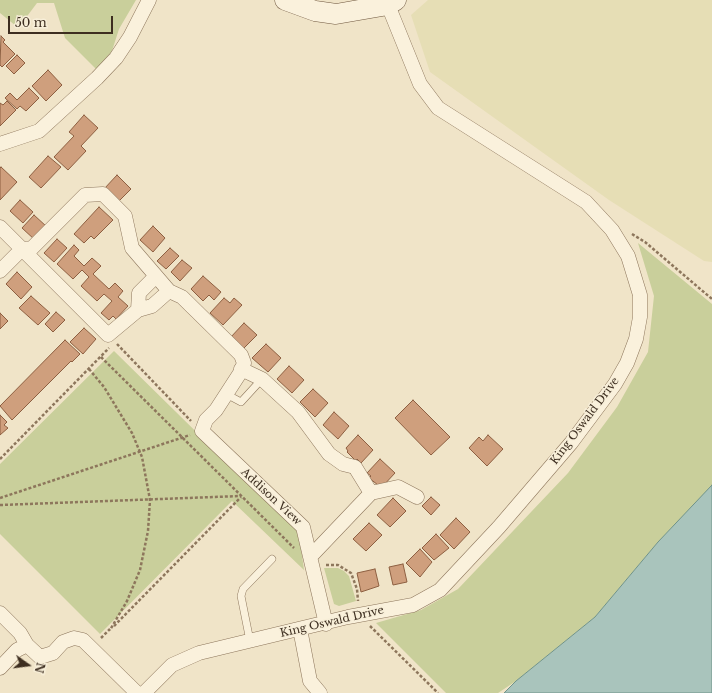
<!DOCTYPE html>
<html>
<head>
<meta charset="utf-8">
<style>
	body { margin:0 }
	#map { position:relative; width:712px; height:693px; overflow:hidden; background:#f0e4c8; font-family:"Libre Baskerville",serif }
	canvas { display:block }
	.north { position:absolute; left:8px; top:645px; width:40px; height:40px; -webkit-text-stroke:3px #f7eed8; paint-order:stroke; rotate:104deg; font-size:11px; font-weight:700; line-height:16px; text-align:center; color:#3d2e20 }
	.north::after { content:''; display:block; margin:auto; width:14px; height:18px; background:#3d2e20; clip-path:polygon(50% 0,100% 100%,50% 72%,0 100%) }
	.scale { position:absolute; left:8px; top:16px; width:105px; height:18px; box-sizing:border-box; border:2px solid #3d2e20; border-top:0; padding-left:5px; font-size:12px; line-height:14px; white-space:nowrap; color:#3d2e20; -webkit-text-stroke:3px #f7eed8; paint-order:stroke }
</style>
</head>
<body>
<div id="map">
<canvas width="712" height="693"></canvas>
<div class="north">N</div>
<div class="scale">50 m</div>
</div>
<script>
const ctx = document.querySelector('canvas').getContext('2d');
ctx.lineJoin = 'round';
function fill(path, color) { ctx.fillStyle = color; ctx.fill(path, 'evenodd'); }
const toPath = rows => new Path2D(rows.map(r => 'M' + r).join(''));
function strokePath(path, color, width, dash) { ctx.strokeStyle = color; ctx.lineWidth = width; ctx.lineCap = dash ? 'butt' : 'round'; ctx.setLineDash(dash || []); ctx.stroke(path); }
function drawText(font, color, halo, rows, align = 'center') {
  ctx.font = font + ' "Libre Baskerville",serif'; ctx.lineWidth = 3; ctx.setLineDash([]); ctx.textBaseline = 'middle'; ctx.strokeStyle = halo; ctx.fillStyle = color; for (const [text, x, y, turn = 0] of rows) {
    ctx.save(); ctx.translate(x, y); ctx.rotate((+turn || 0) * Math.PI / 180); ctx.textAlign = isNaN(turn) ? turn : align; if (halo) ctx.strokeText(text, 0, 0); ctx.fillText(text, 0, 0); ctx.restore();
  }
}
const farmland = toPath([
	[428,0,712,0,712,262,704,261,609,200,430,72,411,15]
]);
const green = toPath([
	[0,0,136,0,119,29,111,54,98,71,65,38,54,3,37,3,22,23,16,26,0,13],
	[638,243,712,304,712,486,658,542,595,617,516,681,498,693,446,693,376,623,421,610,458,589,568,473,617,407,648,352,654,296],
	[114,351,299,533,304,570,232,501,100,634,0,534,0,464],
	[324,568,338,568,344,571,349,576,356,601,339,606,334,604]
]);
const water = toPath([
	[712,485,712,693,504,693,516,681,595,617,658,542,712,485]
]);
const building = toPath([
	[1,36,5,40,3,42,15,54,2,67,0,65,1,36],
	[17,55,25,63,14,74,6,66,17,55],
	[48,70,62,85,46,101,32,86,48,70],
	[29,88,39,98,26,111,20,106,17,109,5,98,10,93,17,100,29,88],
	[7,101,16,110,0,126,0,103,3,105,7,101],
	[84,115,98,128,81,146,86,151,68,170,54,157,74,136,69,132,84,115],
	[48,156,61,167,41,188,29,177,48,156],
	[1,167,17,182,0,200,0,168,1,167],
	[117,175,131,189,118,202,104,189,117,175],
	[20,200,33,212,23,223,10,211,20,200],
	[99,207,113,220,94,239,91,236,84,243,74,234,99,207],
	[34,215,47,227,35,240,22,228,34,215],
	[153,226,165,238,153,252,140,240,153,226],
	[57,239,67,248,54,262,44,253,57,239],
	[74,245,79,250,74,256,84,266,92,258,101,266,93,274,109,289,115,283,123,291,118,297,128,306,116,319,113,316,109,320,101,313,112,301,104,294,97,301,81,286,89,277,82,270,73,279,57,264,74,245],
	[170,248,179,256,166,269,157,261,170,248],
	[182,260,192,268,180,281,171,272,182,260],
	[17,272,32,287,21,299,6,284,17,272],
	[203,276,221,292,214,300,209,295,203,301,191,289,203,276],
	[31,296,50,313,38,325,19,308,31,296],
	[224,298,230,303,234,298,242,305,223,325,210,313,224,298],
	[56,312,65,320,53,332,45,324,56,312],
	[0,313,8,321,0,329,0,313],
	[244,323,257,335,243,349,230,338,244,323],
	[84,328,96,339,83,354,70,342,84,328],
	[65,340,80,354,72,362,71,361,12,420,0,406,65,340],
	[266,344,281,358,268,372,252,358,266,344],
	[289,366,304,380,292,393,277,379,289,366],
	[313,389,328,403,315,417,300,402,313,389],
	[413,400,450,437,431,455,395,418,413,400],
	[334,412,349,426,338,439,323,425,334,412],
	[0,415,7,422,4,425,8,428,0,435,0,415],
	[358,435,373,450,361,463,357,459,356,461,347,452,348,451,346,448,358,435],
	[488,435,503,449,487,466,469,448,479,437,483,441,488,435],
	[380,459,395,473,382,487,379,484,378,485,369,478,371,476,367,473,380,459],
	[431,497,440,505,431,515,422,506,431,497],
	[393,498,406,511,390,527,377,515,393,498],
	[456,518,470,532,454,549,440,535,456,518],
	[369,523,382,535,366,551,353,539,369,523],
	[436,534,449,548,434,560,422,548,436,534],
	[420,549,432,562,420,577,406,563,420,549],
	[403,564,407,582,393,585,389,567,403,564],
	[375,569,379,586,361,592,357,573,375,569]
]);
const path = toPath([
	[632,234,645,242,712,299],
	[117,344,191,421],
	[101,357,294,548],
	[89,369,104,387,132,433,142,457,150,500,148,531,140,570,127,601,110,630],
	[0,459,109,348],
	[0,498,190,435],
	[0,505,241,496],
	[326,565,338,565,351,573,357,589,358,601],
	[114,626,241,497],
	[370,626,438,693],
	[101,638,110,629]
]);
const lane = toPath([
	[226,394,241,402,262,379],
	[250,641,241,596,243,589,272,559]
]);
const street = toPath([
	[0,144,39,131,97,78,116,58,130,37,149,0],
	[0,227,108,335,138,310,152,306,169,291,182,297,241,355,244,363,240,373,216,410,206,420,202,431,303,527,326,624],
	[0,271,22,249,32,248,85,195,103,194,125,216,132,248,169,291],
	[138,310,139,293,156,276],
	[241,369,262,379,298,412,329,454,343,464,355,467,371,493,311,556],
	[371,493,398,487,417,497],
	[0,613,20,633,27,645],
	[300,629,310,681,320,693],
	[0,668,17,650,27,645,40,657,53,653,63,642,74,638,83,640,137,693],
	[144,693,172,665,199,653,348,617,413,605,440,590,499,527,571,443,615,384,627,363,636,339,640,317,640,295,628,256,612,230,586,202,438,108,420,84,388,5]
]);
const secondary = toPath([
	[285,0,315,11,336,14,388,5,396,0]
]);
const streetNames = [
	["King Oswald Drive",585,421,-53],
	["Addison View",271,497,43],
	["King Oswald Drive",332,622,-13]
];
fill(farmland, '#e6deb5');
fill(green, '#c9cf9b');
fill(water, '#a9c4bc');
strokePath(water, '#6f938a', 1);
fill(building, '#cf9f7d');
strokePath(building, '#8d5f41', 1);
strokePath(lane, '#8d765c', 8);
strokePath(street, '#8d765c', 15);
strokePath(secondary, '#6f573f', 21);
strokePath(path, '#8d765c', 2.5, [3, 2]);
strokePath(lane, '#faf1dc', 7);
strokePath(street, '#faf1dc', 14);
strokePath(secondary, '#faf1dc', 20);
drawText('11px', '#3d2e20', '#f7eed8', streetNames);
</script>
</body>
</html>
